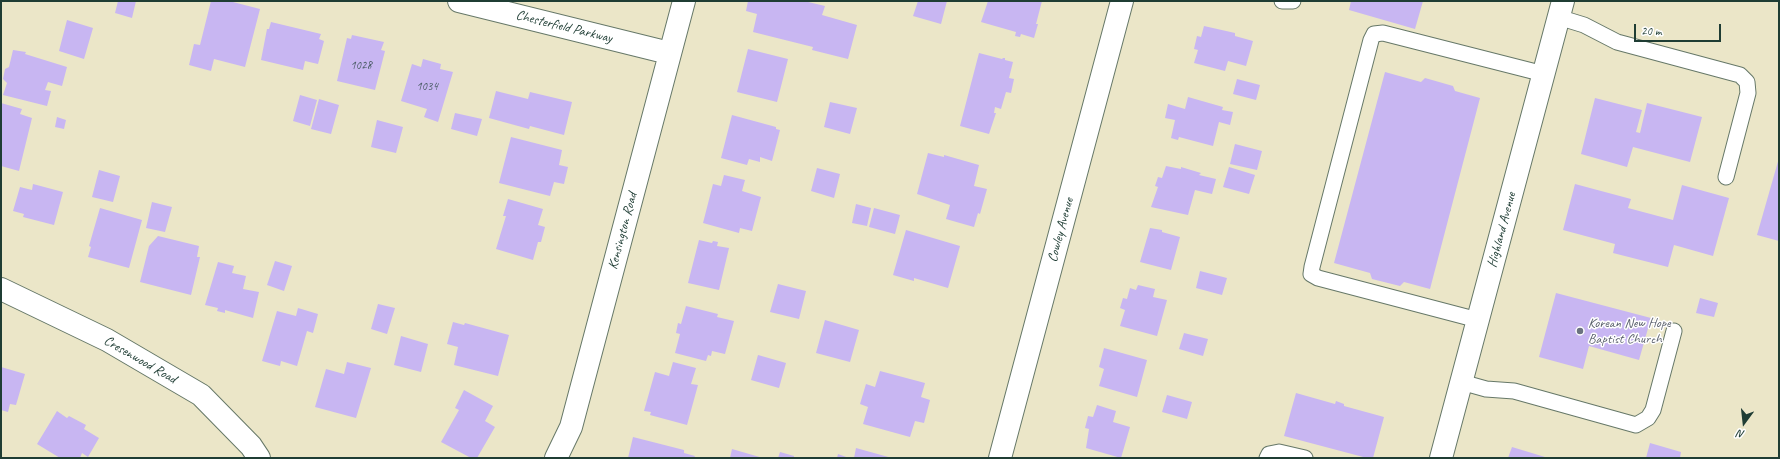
<!DOCTYPE html>
<html>
<head>
<meta charset="utf-8">
<style>
	body { margin:0 }
	#map { position:relative; width:1780px; height:459px; overflow:hidden; background:#ebe6c8; font-family:Caveat,sans-serif }
	canvas { display:block }
	.frame { position:absolute; inset:0; border:2px solid #1f3d34; pointer-events:none }
	.north { position:absolute; left:1724px; top:403px; width:40px; height:40px; -webkit-text-stroke:3px #fff; paint-order:stroke; rotate:195deg; font-size:11px; font-weight:700; line-height:16px; text-align:center; color:#1f3d34 }
	.north::after { content:''; display:block; margin:auto; width:14px; height:18px; background:#1f3d34; clip-path:polygon(50% 0,100% 100%,50% 72%,0 100%) }
	.scale { position:absolute; left:1634px; top:24px; width:87px; height:18px; box-sizing:border-box; border:2px solid #1f3d34; border-top:0; padding-left:5px; font-size:12px; line-height:14px; white-space:nowrap; color:#1f3d34; -webkit-text-stroke:3px #fff; paint-order:stroke }
</style>
</head>
<body>
<div id="map">
<canvas width="1780" height="459"></canvas>
<div class="frame"></div>
<div class="north">N</div>
<div class="scale">20 m</div>
</div>
<script>
const ctx = document.querySelector('canvas').getContext('2d');
ctx.lineJoin = 'round';
function fill(path, color) { ctx.fillStyle = color; ctx.fill(path, 'evenodd'); }
const toPath = rows => new Path2D(rows.map(r => 'M' + r).join(''));
function strokePath(path, color, width, dash) { ctx.strokeStyle = color; ctx.lineWidth = width; ctx.lineCap = dash ? 'butt' : 'round'; ctx.setLineDash(dash || []); ctx.stroke(path); }
function drawText(font, color, halo, rows, align = 'center') {
  ctx.font = font + ' Caveat,sans-serif'; ctx.lineWidth = 3; ctx.setLineDash([]); ctx.textBaseline = 'middle'; ctx.strokeStyle = halo; ctx.fillStyle = color; for (const [text, x, y, turn = 0] of rows) {
    ctx.save(); ctx.translate(x, y); ctx.rotate((+turn || 0) * Math.PI / 180); ctx.textAlign = isNaN(turn) ? turn : align; if (halo) ctx.strokeText(text, 0, 0); ctx.fillText(text, 0, 0); ctx.restore();
  }
}
const building = toPath([
	[118,1,136,1,132,18,115,13],
	[211,1,229,1,260,9,245,67,214,59,211,71,189,65,194,44,200,45],
	[748,1,804,1,825,6,822,15,857,25,848,59,812,50,813,47,753,32,757,14,746,11],
	[918,1,947,1,941,24,913,16],
	[988,1,1042,1,1036,24,1038,24,1034,38,1021,34,1020,37,1015,36,1016,32,981,22],
	[1351,1,1423,1,1415,29,1349,10],
	[67,20,93,28,84,59,59,51],
	[271,22,321,34,319,39,324,41,318,64,305,61,303,70,261,60,267,29,269,29],
	[1204,26,1235,33,1235,36,1253,41,1246,66,1228,61,1225,71,1194,63,1198,50,1194,49,1197,36,1201,37],
	[352,35,384,42,381,50,385,51,375,90,337,81,347,38,351,39],
	[748,49,788,59,777,102,737,92],
	[13,50,26,52,25,54,67,67,62,86,48,82,45,90,51,91,47,106,3,95,7,83,3,79,5,69,9,67],
	[979,53,1002,59,1003,58,1005,58,1005,60,1013,62,1009,78,1014,79,1011,93,1006,92,1001,109,995,107,994,113,996,113,989,134,960,126],
	[423,59,441,64,440,69,453,72,438,122,424,117,427,109,401,101,412,64,421,67],
	[1385,72,1421,82,1425,78,1453,86,1455,91,1480,98,1430,289,1404,282,1400,286,1372,279,1370,273,1334,263],
	[1237,79,1260,85,1256,100,1233,94],
	[496,91,528,99,530,92,572,102,564,135,530,126,529,129,489,118],
	[300,95,317,100,310,126,293,121],
	[1188,97,1223,107,1222,110,1233,112,1230,125,1219,122,1213,146,1179,137,1178,140,1171,138,1175,120,1165,118,1168,104,1185,109],
	[1595,98,1642,110,1636,132,1640,133,1647,103,1702,117,1690,162,1633,147,1627,167,1581,154],
	[319,99,339,105,331,134,311,129],
	[830,102,857,108,850,134,824,127],
	[1,103,22,109,20,114,32,118,19,171,1,166],
	[455,113,482,119,477,136,451,129],
	[732,115,776,127,776,129,780,130,772,161,760,157,760,162,749,159,747,165,721,158],
	[57,117,66,120,64,129,55,127],
	[377,120,403,127,396,153,371,147],
	[511,137,562,150,559,165,568,167,564,184,554,182,550,196,499,183],
	[1235,144,1262,151,1257,170,1230,164],
	[928,153,944,157,944,155,979,165,974,186,987,189,980,214,978,213,974,227,946,219,950,205,917,194],
	[1779,158,1779,241,1757,235],
	[1166,166,1181,169,1181,167,1201,173,1199,175,1216,179,1212,194,1195,190,1188,215,1151,207,1158,187,1155,186,1158,177,1162,178],
	[1229,167,1255,175,1249,194,1223,187],
	[817,168,840,174,834,198,811,191],
	[99,170,120,176,113,202,92,197],
	[724,175,745,180,742,191,761,197,752,231,740,228,739,233,703,223,713,184,721,186],
	[33,184,63,192,54,225,23,217,24,214,13,211,20,187,32,190],
	[1575,184,1631,199,1628,208,1673,220,1682,185,1729,198,1713,256,1674,245,1668,267,1613,253,1615,244,1563,230],
	[508,199,543,209,538,225,545,227,541,242,538,242,533,260,496,249,506,216,503,216],
	[152,202,172,207,165,232,146,228],
	[856,204,871,208,867,226,852,223],
	[100,208,142,220,129,268,88,257,91,247,89,246],
	[874,208,900,215,895,234,869,227],
	[1150,228,1162,230,1162,232,1180,237,1171,270,1140,262],
	[906,230,960,246,948,288,914,278,914,281,893,275],
	[158,236,199,246,197,257,200,257,191,295,140,282,149,246],
	[699,240,712,243,713,241,718,242,717,246,729,248,719,290,688,283],
	[275,261,292,266,284,291,267,285],
	[218,262,234,266,232,273,246,276,243,289,259,292,253,318,225,310,225,313,217,311,218,308,205,305],
	[1200,271,1227,278,1222,295,1196,288],
	[778,284,806,291,799,319,770,312],
	[1138,285,1155,289,1153,297,1167,300,1157,336,1120,326,1125,310,1120,308,1123,298,1127,299,1130,288,1136,290],
	[1556,293,1651,318,1639,360,1589,346,1583,369,1539,357],
	[1700,298,1718,303,1714,317,1696,313],
	[378,304,395,308,387,334,371,329],
	[686,306,718,314,717,317,734,321,725,354,712,351,711,356,708,355,706,361,675,353,680,334,676,333,678,323,681,324],
	[298,308,318,314,313,333,307,331,297,366,281,361,280,366,262,361,277,311,296,316],
	[825,320,859,330,850,362,816,353],
	[453,322,464,325,465,323,509,335,498,376,454,365,458,347,447,344],
	[1184,333,1208,339,1203,356,1179,349],
	[401,336,428,344,421,372,394,365],
	[1104,348,1147,360,1137,397,1099,386,1104,369,1099,367],
	[758,355,786,363,779,388,751,380],
	[347,362,371,368,356,418,315,407,326,369,344,374],
	[673,362,696,368,691,384,698,385,687,425,650,415,651,412,644,411,655,372,669,376],
	[1,367,25,374,16,405,10,404,8,412,1,410],
	[880,371,925,383,921,397,930,400,924,423,915,421,910,437,863,424,868,407,860,404,866,384,875,387],
	[464,390,493,406,485,421,495,427,477,458,471,458,441,442,459,410,455,408],
	[1296,393,1335,404,1336,401,1344,404,1344,406,1384,417,1373,458,1367,458,1284,436],
	[1167,395,1192,402,1187,419,1162,412],
	[1097,405,1116,411,1113,422,1130,427,1121,458,1086,448,1089,429,1085,428,1088,416,1093,417],
	[57,411,67,418,69,416,86,425,84,429,99,438,88,457,82,453,80,458,60,458,37,444],
	[633,437,684,450,684,453,695,456,694,458,628,458],
	[1650,443,1681,452,1680,458,1646,458],
	[1512,447,1545,457,1544,458,1508,458],
	[856,448,892,458,854,458],
	[732,449,763,458,730,458],
	[780,452,794,456,794,458,778,458],
	[838,454,849,458,837,458]
]);
const service = toPath([
	[1282,1,1293,1],
	[1558,17,1584,25,1617,42,1740,75,1747,82,1748,93,1726,177],
	[1478,320,1318,278,1311,274,1312,267,1371,40,1374,34,1383,33,1544,74],
	[1461,382,1486,389,1514,391,1636,425,1648,418,1653,410,1674,331],
	[1267,458,1269,454,1279,452,1305,458]
]);
const minor = toPath([
	[459,1,669,53],
	[1,289,107,340,201,395,251,446,259,458],
	[556,458,571,427,684,1],
	[1000,458,1122,1],
	[1441,458,1563,1]
]);
const markers = [
	[1580,331,4,"#6b7280"]
];
const numberNames = [
	["1028",361,66],
	["1034",427,87]
];
const streetNames = [
	["Chesterfield Parkway",564,27,14],
	["Cowley Avenue",1061,230,-75],
	["Highland Avenue",1502,230,-75],
	["Kensington Road",623,231,-75],
	["Cresenwood Road",140,360,30]
];
const worshipNames = [
	["Korean New Hope",1588,323],
	["Baptist Church",1588,339]
];
fill(building, '#c8b6f2');
strokePath(service, '#667868', 17);
strokePath(minor, '#667868', 24);
strokePath(service, '#fff', 15);
strokePath(minor, '#fff', 22);
for (const [x, y, r, color] of markers) { const dot = new Path2D(); dot.arc(x, y, r, 0, 2 * Math.PI); ctx.fillStyle = color; ctx.fill(dot); strokePath(dot, '#fff', 1.5); }
drawText('12px', '#495b64', null, numberNames);
drawText('14px', '#1f3d34', '#fff', streetNames);
drawText('14px', '#5b616d', '#fff', worshipNames, 'left');
</script>
</body>
</html>
